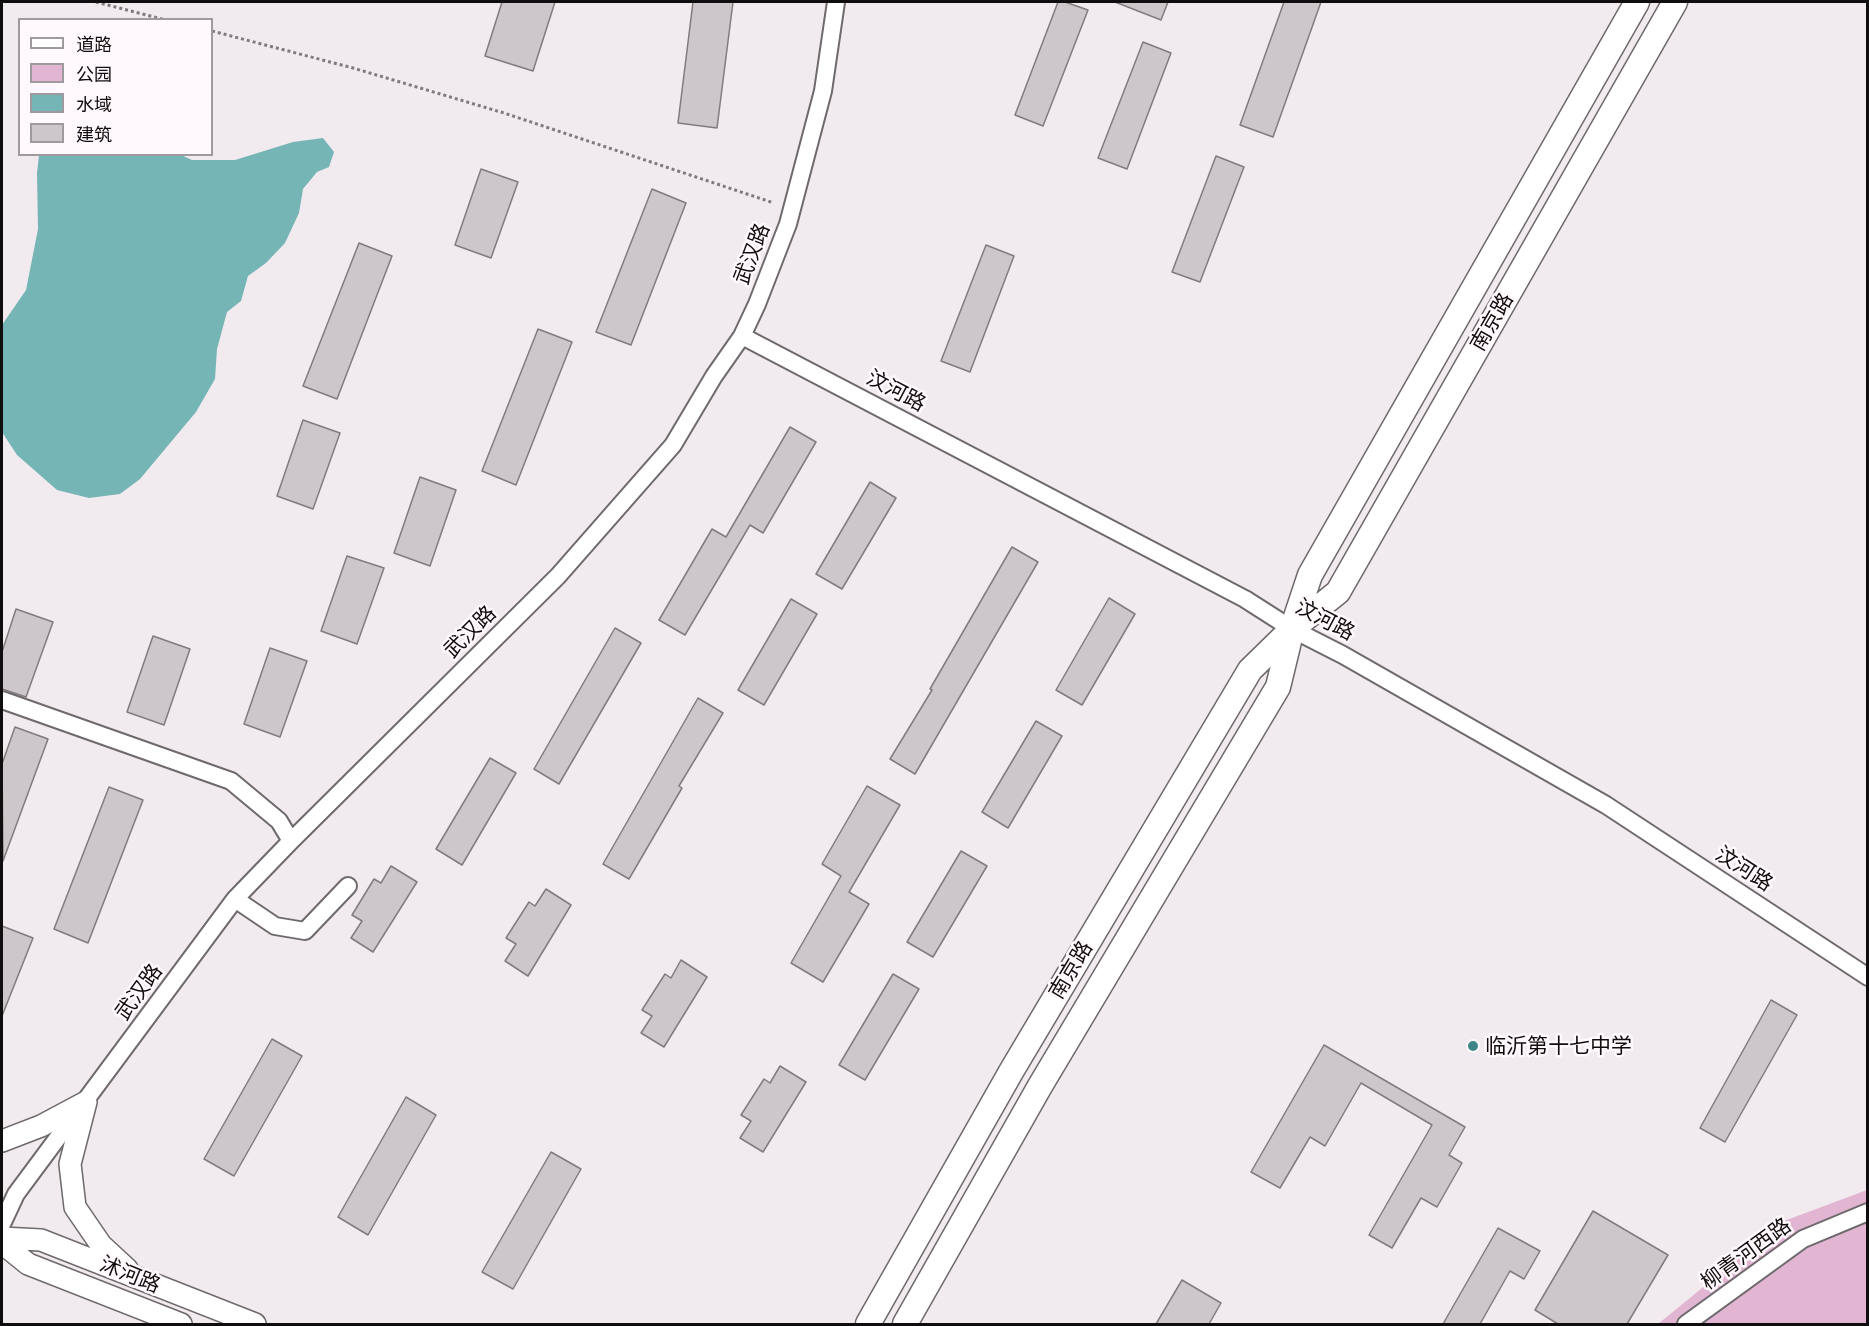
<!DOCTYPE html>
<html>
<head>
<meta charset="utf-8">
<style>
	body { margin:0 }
	#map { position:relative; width:1869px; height:1326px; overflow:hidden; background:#f1ebef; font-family:"Golos Text","Noto Sans SC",sans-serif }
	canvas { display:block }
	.frame { position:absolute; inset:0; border:3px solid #0f0d0e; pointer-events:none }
	.legend { position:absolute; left:18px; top:18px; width:195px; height:138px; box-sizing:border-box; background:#fff8fc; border:2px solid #9f9a9d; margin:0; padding:8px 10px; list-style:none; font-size:18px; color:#0f0d0e }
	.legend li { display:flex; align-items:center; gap:12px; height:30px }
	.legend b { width:30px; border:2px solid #9f9a9d }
</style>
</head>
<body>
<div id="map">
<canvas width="1869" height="1326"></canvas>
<div class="frame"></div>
<ul class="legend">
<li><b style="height:8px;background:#fff"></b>道路</li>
<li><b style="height:16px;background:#e2b6d3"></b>公园</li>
<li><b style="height:16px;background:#76b5b6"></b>水域</li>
<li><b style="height:16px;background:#cdc7cb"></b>建筑</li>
</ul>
</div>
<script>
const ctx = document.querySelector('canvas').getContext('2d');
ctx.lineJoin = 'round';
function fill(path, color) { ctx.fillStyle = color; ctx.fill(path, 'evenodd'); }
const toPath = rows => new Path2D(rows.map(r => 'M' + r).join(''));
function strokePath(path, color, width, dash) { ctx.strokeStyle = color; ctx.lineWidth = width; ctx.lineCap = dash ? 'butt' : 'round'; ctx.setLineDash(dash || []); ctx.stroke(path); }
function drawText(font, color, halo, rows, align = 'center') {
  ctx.font = font + ' "Golos Text","Noto Sans SC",sans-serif'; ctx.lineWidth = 5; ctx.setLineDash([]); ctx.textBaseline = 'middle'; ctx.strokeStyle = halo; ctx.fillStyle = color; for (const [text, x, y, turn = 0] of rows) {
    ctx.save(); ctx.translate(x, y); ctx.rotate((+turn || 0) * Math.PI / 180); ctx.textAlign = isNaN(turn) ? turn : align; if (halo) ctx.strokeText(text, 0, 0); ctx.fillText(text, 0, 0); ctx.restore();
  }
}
const green = toPath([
	[1867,1190,1867,1324,1658,1324,1784,1221]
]);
const water = toPath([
	[323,138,334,152,329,167,317,172,303,189,299,213,285,243,266,263,248,276,241,301,227,312,217,349,215,379,196,412,140,479,120,494,89,498,57,490,17,455,2,432,2,325,26,290,38,229,37,173,39,155,179,154,192,160,235,160,293,142]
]);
const building = toPath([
	[502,2,555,2,533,71,485,56,502,2],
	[693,2,733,2,717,128,678,123,693,2],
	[1058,2,1065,2,1088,10,1043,126,1015,115,1058,2],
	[1115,2,1168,2,1161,20,1115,2],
	[1284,2,1321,2,1273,137,1240,125,1284,2],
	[1143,42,1171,53,1127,169,1098,158,1143,42],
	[1216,156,1244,167,1200,282,1172,272,1216,156],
	[481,169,518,182,491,258,455,245,481,169],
	[652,189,686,203,631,345,596,332,652,189],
	[359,243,392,256,337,399,303,386,359,243],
	[986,245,1014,256,970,372,941,361,986,245],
	[538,329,572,342,516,485,482,471,538,329],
	[303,420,340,433,313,509,277,496,303,420],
	[790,427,816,442,763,533,750,525,685,635,659,620,712,529,726,537,790,427],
	[420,477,456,490,430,566,394,553,420,477],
	[870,482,896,498,842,589,816,574,870,482],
	[1012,547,1038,562,915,774,890,759,932,690,930,689,1012,547],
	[347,556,384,568,357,644,321,631,347,556],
	[1109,598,1135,614,1082,705,1056,690,1109,598],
	[791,599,817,614,764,705,738,690,791,599],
	[16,609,53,622,26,697,2,689,2,652,16,609],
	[615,628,641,643,559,784,534,769,615,628],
	[153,636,190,649,164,725,127,712,153,636],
	[270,648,307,661,280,737,244,724,270,648],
	[698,698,723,713,679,786,682,788,629,879,603,864,698,698],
	[1036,721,1062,736,1008,828,982,812,1036,721],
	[15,727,48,739,3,861,2,764,15,727],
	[490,758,516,773,462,865,436,849,490,758],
	[867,786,900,805,849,892,869,904,823,982,791,963,841,876,822,864,867,786],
	[109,787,143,800,88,943,54,929,109,787],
	[961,851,987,866,933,957,907,942,961,851],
	[391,866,417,882,373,952,351,938,362,921,352,915,374,879,381,883,391,866],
	[546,889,571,905,528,976,505,961,516,944,506,938,529,902,535,906,546,889],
	[2,926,33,938,2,1016,2,926],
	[681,960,707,977,664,1047,641,1033,652,1016,642,1010,665,974,671,978,681,960],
	[893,974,919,989,865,1080,839,1065,893,974],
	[1771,1000,1797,1015,1725,1142,1700,1128,1771,1000],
	[272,1039,302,1056,234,1176,204,1159,272,1039],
	[1324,1045,1465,1127,1449,1155,1462,1163,1437,1207,1421,1198,1392,1248,1369,1235,1432,1125,1361,1083,1325,1146,1310,1137,1280,1188,1251,1172,1324,1045],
	[780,1066,806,1082,763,1152,740,1138,751,1121,741,1115,764,1079,770,1083,780,1066],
	[406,1097,436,1115,368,1235,338,1217,406,1097],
	[551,1152,581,1169,513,1289,482,1272,551,1152],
	[1593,1211,1668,1255,1627,1324,1558,1324,1535,1310,1593,1211],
	[1498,1228,1540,1251,1524,1279,1510,1271,1480,1324,1443,1324,1498,1228],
	[1182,1280,1221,1303,1209,1324,1156,1324,1182,1280]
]);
const path = toPath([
	[96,2,166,20],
	[212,31,353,68,504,113,774,203]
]);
const minor = toPath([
	[742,336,1245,599,1292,629,1343,655,1606,805,1868,977],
	[2,700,231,781,279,821,291,841],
	[235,899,275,926,305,931,348,886],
	[2,1224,16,1194,235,899,291,841,558,576,673,445,714,376,742,336,757,304,788,224,823,91,836,2],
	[1686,1324,1803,1239,1868,1212]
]);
const major = toPath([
	[86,1102,70,1164,75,1207,101,1245,127,1269],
	[2,1141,41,1126,86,1102],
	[2,1238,41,1240,255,1324],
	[2,1243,28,1264,181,1324]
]);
const highway = toPath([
	[868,1324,1012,1070,1250,670,1292,629,1338,592,1675,2],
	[905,1324,1040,1086,1278,687,1292,629,1310,575,1637,2]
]);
const markers = [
	[1473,1046,6,"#3e8687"]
];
const streetNames = [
	["武汉路",752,254,-69],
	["南京路",1492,322,-60],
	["汶河路",896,391,28],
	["汶河路",1325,620,28],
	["武汉路",470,632,-45],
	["汶河路",1744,869,33],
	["南京路",1071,970,-59],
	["武汉路",139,992,-54],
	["柳青河西路",1746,1254,-36],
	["沭河路",130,1275,22]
];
const poiNames = [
	["临沂第十七中学",1485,1046]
];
fill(green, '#e2b6d3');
fill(water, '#76b5b6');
fill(building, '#cdc7cb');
strokePath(building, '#817b7f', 1.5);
strokePath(minor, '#6e696c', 20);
strokePath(major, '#6e696c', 24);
strokePath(highway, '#6e696c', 27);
strokePath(path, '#7f7b7d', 3, [3, 3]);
strokePath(minor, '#fff', 16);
strokePath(major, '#fff', 21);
strokePath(highway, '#fff', 24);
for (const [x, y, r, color] of markers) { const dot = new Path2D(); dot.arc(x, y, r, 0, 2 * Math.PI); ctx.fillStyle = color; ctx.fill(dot); strokePath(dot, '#fff8fc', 2); }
drawText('21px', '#0f0d0e', '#fff8fc', streetNames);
drawText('21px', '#0f0d0e', '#fff8fc', poiNames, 'left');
</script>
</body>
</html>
